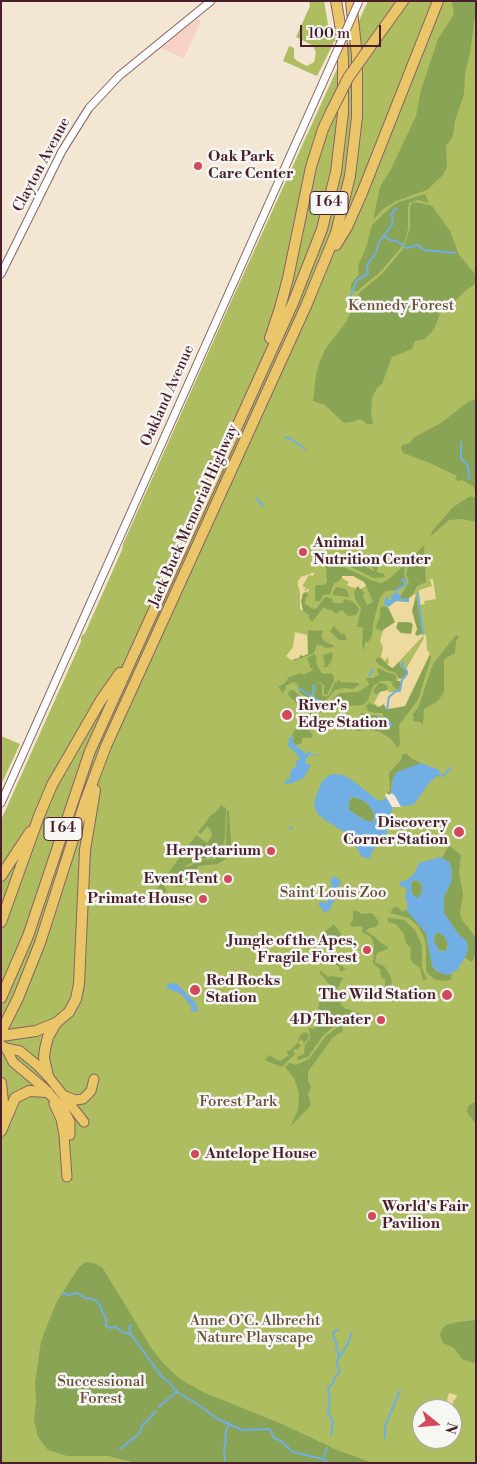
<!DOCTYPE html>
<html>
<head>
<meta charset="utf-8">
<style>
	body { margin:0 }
	#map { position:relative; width:477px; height:1464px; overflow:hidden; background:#f3e6d2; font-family:"Libre Bodoni",serif }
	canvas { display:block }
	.frame { position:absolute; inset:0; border:2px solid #4a1f2b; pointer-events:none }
	.north { position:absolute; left:412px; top:1399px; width:50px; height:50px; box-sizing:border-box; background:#f6f6f2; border:1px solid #b1a0a2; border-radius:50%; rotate:107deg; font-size:14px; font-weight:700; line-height:20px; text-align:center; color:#4a1f2b }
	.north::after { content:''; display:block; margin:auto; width:18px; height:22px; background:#d1495b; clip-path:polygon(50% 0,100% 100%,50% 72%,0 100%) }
	.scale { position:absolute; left:300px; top:25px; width:81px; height:22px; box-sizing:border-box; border:2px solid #4a1f2b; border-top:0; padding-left:6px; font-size:15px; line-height:18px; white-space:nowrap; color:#4a1f2b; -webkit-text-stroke:4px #f6f6f2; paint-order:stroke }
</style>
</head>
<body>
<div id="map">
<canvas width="477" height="1464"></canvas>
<div class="frame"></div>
<div class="north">N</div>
<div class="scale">100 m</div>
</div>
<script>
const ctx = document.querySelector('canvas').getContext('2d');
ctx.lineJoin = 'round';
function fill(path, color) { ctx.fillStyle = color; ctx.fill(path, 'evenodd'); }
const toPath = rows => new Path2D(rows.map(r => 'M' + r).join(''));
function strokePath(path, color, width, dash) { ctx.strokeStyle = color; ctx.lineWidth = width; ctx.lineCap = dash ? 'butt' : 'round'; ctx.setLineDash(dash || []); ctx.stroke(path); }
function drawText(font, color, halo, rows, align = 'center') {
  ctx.font = font + ' "Libre Bodoni",serif'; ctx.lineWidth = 5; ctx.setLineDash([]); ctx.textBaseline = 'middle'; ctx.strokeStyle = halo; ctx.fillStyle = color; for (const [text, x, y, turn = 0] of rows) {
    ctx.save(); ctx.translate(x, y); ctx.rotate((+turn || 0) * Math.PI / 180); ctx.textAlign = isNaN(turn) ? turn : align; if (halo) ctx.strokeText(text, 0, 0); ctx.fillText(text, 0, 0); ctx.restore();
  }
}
const built = toPath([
	[197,19,200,20,200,23,184,58,160,48]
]);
const green = toPath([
	[309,1,324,1,329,30,334,35,335,40,317,76,283,61,289,46,294,48,294,58,297,61,307,66,314,62,316,53,314,48,312,45,296,37,310,6],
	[368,1,476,1,476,1463,1,1463,1,820,81,642,81,637,85,633,122,550,123,544,234,295],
	[422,1409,452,1409,452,1439,422,1439],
	[1,736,20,744,1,785]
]);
const forest = toPath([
	[452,1,476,1,476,8,470,53,465,74,464,94,455,121,453,136,446,146,447,167,443,175,427,190,396,201,383,209,373,220,380,187,391,169,416,116,421,90,438,39,454,14],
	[425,194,429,203,418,200,409,203,408,208,408,229,404,243,399,250,379,273,357,291,352,291,351,289,351,284,359,274,358,266,366,248,372,225,391,207,399,202],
	[416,202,432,206,440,217,450,231,459,255,476,275,476,283,465,291,454,302,450,305,444,305,440,310,439,317,434,329,425,339,415,341,412,349,392,357,382,384,377,388,372,398,371,412,373,424,367,424,360,419,352,422,344,423,325,405,313,401,316,375,320,361,326,348,346,322,360,292,381,275,403,249,410,228,410,207,412,203],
	[476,399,476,490,474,489,473,486,461,480,458,481,455,479,457,476,430,463,403,453,401,448,402,445,410,443,413,438,441,423,468,402],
	[470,496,476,498,476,522,462,519,449,520,430,537,433,530,452,508],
	[424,545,426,582,417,586,411,598,402,599,400,597,409,582,406,574,408,567,407,563],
	[357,561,373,571,375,570,371,567,372,563,378,565,377,572,384,574,385,577,374,578,351,567,352,564],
	[326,565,344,567,373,581,381,583,388,580,404,565,405,567,404,575,407,581,405,586,398,590,386,591,380,597,373,624,372,637,368,642,365,642,364,651,362,645,363,628,361,627,357,627,361,608,355,599,354,592,358,586,365,594,362,595,367,605,373,602,369,592,364,582,343,576,340,580,334,583,330,594,323,595,320,601,315,601,315,587,317,585,324,585,327,582],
	[336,587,346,589,349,595,349,597,333,595,333,592],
	[306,592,308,595,305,600,305,604,313,609,317,608,324,598,327,597,332,599,333,603,343,603,344,599,352,601,358,607,359,611,356,615,348,616,342,610,335,614,333,611,323,608,312,622,309,618,309,615,303,611,301,601,303,593],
	[416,595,423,633,418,636,415,634,417,629,412,611],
	[384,606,389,608,395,622,382,631,375,628,380,617,380,608],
	[398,622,412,623,413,633,411,634,401,633,396,628],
	[334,626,340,633,345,634,347,640,339,640,330,631],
	[308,630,317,631,323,630,321,637,326,642,333,645,334,647,327,648,317,644,314,653,294,661,294,659,299,658,300,655,308,654],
	[456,635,459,637,456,641,455,653,446,658,444,661,444,692,438,701,424,709,423,725,420,722,413,721,414,717,412,715,418,708,433,664],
	[331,652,333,655,331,662,327,667,323,667,325,665,323,655],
	[314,654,317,657,316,663,322,674,330,673,334,676,334,680,327,695,324,694,324,685,320,682,316,684,314,694,309,698,300,693,298,685,294,682,285,686,286,688,283,693,278,687,285,683,289,677,301,673,303,675,313,670,312,668,311,669,307,658],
	[430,654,431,658,418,700,399,725,400,746,397,747,390,738,380,732,371,730,355,731,362,720,361,713,384,717,382,713,374,713,368,711,366,706,369,703,380,707,384,704,386,709,388,709,402,707,406,704],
	[379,657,392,668,397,663,400,663,400,666,406,669,406,675,401,679,399,679,396,673,389,671,378,664,375,660],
	[379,668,386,672,396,675,396,681,401,681,399,691,393,686,391,681,381,681,373,686,368,700,363,705,350,706,346,700,333,699,339,693,358,692,369,685,366,678,374,678,379,674,377,670],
	[340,680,340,682,359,683,359,685,353,689,344,688,335,690,323,704,319,707,315,707,311,705,308,709,316,715,313,719,288,695,289,691,293,690,304,699,311,699,314,697,316,685,319,683,322,685,322,695,326,697,329,695,335,682],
	[379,683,385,684,388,687,387,691,381,691,377,694,375,694,373,692,375,688],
	[300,724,310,731,313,735,311,738,302,738,302,743,296,745,292,741,294,738,292,736,294,731],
	[406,753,411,758,421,763,392,780,391,792,389,795,387,793,390,790,389,773,401,760,402,755],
	[353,797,363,800,370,807,375,816,372,822,369,823,349,810,349,802],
	[221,805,226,808,225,837,222,852,216,858,200,859,185,866,187,867,200,860,215,859,224,852,226,844,227,809,229,812,231,841,231,848,227,858,218,864,199,866,180,887,177,887,171,880,164,887,167,890,166,893,156,890,196,835,207,843,212,836,211,830,207,826,201,834,198,832,211,815,215,813],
	[449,845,461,855,459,872,463,894,460,914,462,920,471,931,476,939,476,953,472,962,465,958,468,950,466,940,459,935,446,917,443,911,444,896,449,887,452,874,450,863,442,858],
	[416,880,421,884,422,888,421,896,417,898,413,895,411,886,412,882],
	[394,907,398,907,402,912,406,910,422,927,426,933,432,966,436,971,448,975,452,974,451,979,447,981,436,980,428,974,426,970,426,946,424,937,418,926,409,918,390,913],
	[356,910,361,914,372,913,379,922,376,927,369,928,366,931,375,937,381,943,388,947,388,949,377,953,375,962,384,966,391,977,392,989,388,990,385,988,385,979,382,978,380,972,381,970,373,963,374,945,371,937,362,932,363,927,357,926,352,927,350,924,353,919,353,911],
	[388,918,404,920,415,930,422,946,422,968,427,979,426,980,423,980,420,968,412,962,410,956,411,949,406,943,404,934,396,924,388,922],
	[334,924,342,935,337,941,335,949,336,957,340,964,346,969,342,971,340,971,339,967,330,959,327,947,322,939,321,935],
	[437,932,444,936,448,943,445,951,439,950,434,941,434,937],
	[321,971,328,977,332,976,343,978,334,995,330,996,331,999,337,999,344,1008,362,1014,352,1016,335,1025,322,1037,308,1057,298,1060,297,1057,304,1054,305,1045,310,1038,309,1028,314,1029,316,1024,311,1022,315,1017,318,1020,324,1012,318,1008,320,1000,330,991,328,988,330,985,319,972],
	[341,1025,343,1031,333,1037,308,1072,308,1081,311,1087,308,1094,311,1105,290,1127,298,1110,299,1093,294,1078,285,1067,289,1063,296,1065,309,1059,326,1036],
	[306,1032,309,1035,308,1039,304,1043,301,1039,297,1043,301,1045,298,1049,293,1050,295,1054,284,1065,281,1067,265,1060,269,1055,280,1061,289,1055,286,1052,292,1049,297,1043,301,1034],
	[476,1101,476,1124,467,1112,468,1106],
	[86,1262,94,1263,102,1267,152,1349,164,1364,180,1379,205,1393,282,1424,337,1450,373,1463,137,1463,108,1456,67,1456,48,1450,38,1437,34,1420,36,1401,35,1383,41,1341,57,1301,79,1267],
	[476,1320,476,1364,462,1359,454,1348,443,1343,440,1335,442,1329,446,1325,458,1322]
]);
const sand = toPath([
	[315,572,313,576,309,575,303,585,303,587,306,588,304,590,306,591,308,588,309,591,303,593,301,601,303,611,300,609,300,592,298,585,298,581,301,577],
	[342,576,353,576,364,582,366,586,360,589,358,586,355,588,349,586,347,585,349,582,342,578],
	[430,579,433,579,436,599,424,601,425,604,419,605,419,590,432,586],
	[416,594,412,611,417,629,415,634,417,636,422,634,426,635,427,650,430,654,405,706,388,709,386,709,384,704,378,707,374,703,380,692,388,690,388,692,394,692,399,691,401,684,401,681,398,681,399,678,401,679,406,675,406,669,424,638,423,636,393,668,389,666,387,664,389,663,388,657,385,661,381,657,383,647,380,641,383,630,395,622,388,607,396,601,409,602,409,598,413,595],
	[410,622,413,624,411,634,401,633,396,628,398,622],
	[295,632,307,635,308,654,303,656,300,655,299,658,291,660,286,656,293,647],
	[449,1393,456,1395,457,1397,453,1401,453,1409,446,1404]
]);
const water = toPath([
	[394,594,401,594,400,597,402,599,409,598,409,602,396,601,388,607,386,606,384,602,385,599,387,596,389,600,392,600,391,596],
	[291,737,294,738,292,740,293,743,306,754,310,751,312,755,315,755,316,753,318,755,312,756,310,754,306,759,306,764,311,764,307,773,303,778,293,783,285,784,285,780,290,779,290,773,293,767,296,768,296,761,300,760,296,753,288,746,289,738],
	[421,763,440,770,439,774,428,784,418,799,413,805,393,807,387,824,387,838,380,839,371,854,371,859,362,857,349,835,325,820,317,813,314,805,316,796,322,781,331,774,343,775,356,783,376,799,382,801,391,793,393,778,397,772],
	[356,797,367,803,374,813,374,819,372,822,364,820,349,810,349,802,351,798],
	[441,857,450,863,452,871,451,883,444,896,444,913,459,935,466,940,468,948,466,956,456,971,448,975,438,972,432,966,426,933,406,910,408,907,405,896,407,889,399,885,400,882,407,880,414,874,419,863],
	[414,880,419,881,422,885,422,892,418,898,412,894,411,884],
	[437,932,444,936,448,944,447,949,443,952,439,950,434,941,435,935],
	[333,876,341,881,338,888,336,889,337,897,334,898,334,903,331,903,332,905,329,911,324,912,318,904,322,901,328,903,327,890,332,885,330,881],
	[176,983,196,1003,198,1012,191,1011,191,1006,181,994,166,988,168,984]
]);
const pier = toPath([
	[387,793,389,795,392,793,395,796,401,807,392,807,385,795]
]);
const stream = toPath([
	[384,236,390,240,397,241,406,248,418,245,424,250,455,253],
	[349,300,357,280,368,274,367,265,376,253,379,242,392,225,393,220,391,215,397,208],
	[286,437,291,439,305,449],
	[461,442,461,458,468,466,469,479],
	[256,498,263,506],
	[396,594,397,589,402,587,405,584,405,580,403,579,402,581],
	[418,594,423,634],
	[369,675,373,670],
	[298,688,319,701],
	[312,696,314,687,313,685],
	[387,709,389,697,396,691,400,691,402,680,407,674,407,671,402,666,403,662],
	[378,717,379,721,385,719,388,720,391,725,387,726],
	[438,775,443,776,451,768],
	[290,829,292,827],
	[63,1293,68,1295,77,1293,85,1298,93,1299,98,1302,106,1319,106,1326,110,1328,116,1327,124,1333,131,1334,161,1376,170,1383,178,1393,196,1403,218,1419,242,1430,269,1429,271,1431,274,1438,281,1441,293,1452,323,1459,329,1463],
	[131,1333,129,1328,131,1325],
	[340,1357,350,1339,351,1333],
	[159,1407,177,1391],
	[331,1435,333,1423,328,1411,330,1398,328,1388,333,1383,335,1377,340,1372,337,1363,339,1353,336,1350,337,1345,333,1335,334,1332,338,1330],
	[385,1438,385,1426,400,1391],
	[120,1449,139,1434,142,1426,156,1411],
	[323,1459,327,1448],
	[225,1461,224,1450,226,1440,225,1434,229,1423]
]);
const minor = toPath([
	[1,274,62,151,89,108,119,76,211,1],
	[1,803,333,60]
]);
const major = toPath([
	[1,1045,6,1048,20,1051,37,1065,48,1076,84,1122],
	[6,1048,13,1062,44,1088,63,1109,70,1122,70,1135],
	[65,1096,75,1100,83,1099,91,1091,94,1079],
	[54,1104,61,1119,64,1135,67,1177]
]);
const highway = toPath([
	[370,47,403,1],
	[336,245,347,227,362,193,438,1],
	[270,338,280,308,288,278,311,167,323,129,332,110],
	[1,876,30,832],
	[1,922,39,816,52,785,101,700,120,673],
	[1,998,28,936,90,751,293,303,322,229,336,172,343,113,343,59,341,30,336,1],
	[1,1032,18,998,40,943,85,802,106,746,306,306,336,233,350,176,357,117,357,56,351,1],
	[1,1036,36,1031,56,1023,69,1012,76,999,79,984,85,850,95,790],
	[48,1076,44,1058,45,1049,48,1037,56,1023],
	[1,1083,3,1102,1,1120],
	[1,1131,15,1098,29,1091,48,1092]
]);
const minorBridge = toPath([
	[333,60,359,1]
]);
const highwayBridge = toPath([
	[332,110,348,78,370,47]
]);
const markers = [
	[198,166,5,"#d1495b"],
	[303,552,5,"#d1495b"],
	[287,715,6,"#d1495b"],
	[459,832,6,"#d1495b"],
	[271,851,5,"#d1495b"],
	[228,879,5,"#d1495b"],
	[203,899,5,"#d1495b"],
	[367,950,5,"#d1495b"],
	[195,990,6,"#d1495b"],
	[447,995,6,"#d1495b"],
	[381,1020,5,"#d1495b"],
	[195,1154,5,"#d1495b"],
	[372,1216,5,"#d1495b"]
];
const shields = [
	[329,203,38],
	[63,829,38]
];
const shieldNames = [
	["I 64",329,203],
	["I 64",63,829]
];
const poiNames = [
	["Oak Park",208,157,"left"],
	["Care Center",208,174,"left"],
	["Animal",313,543,"left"],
	["Nutrition Center",313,560,"left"],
	["River's",298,706,"left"],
	["Edge Station",298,723,"left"],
	["Discovery",448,823],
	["Corner Station",448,840],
	["Herpetarium",261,851],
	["Event Tent",218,879],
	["Primate House",193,899],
	["Jungle of the Apes,",357,941],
	["Fragile Forest",357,958],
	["Red Rocks",206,981,"left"],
	["Station",206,998,"left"],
	["The Wild Station",436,995],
	["4D Theater",371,1020],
	["Antelope House",205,1154,"left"],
	["World's Fair",382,1207,"left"],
	["Pavilion",382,1224,"left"]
];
const streetNames = [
	["Clayton Avenue",42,165,-62],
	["Oakland Avenue",168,396,-66],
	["Jack Buck Memorial Highway",194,516,-66]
];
const parkNames = [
	["Kennedy Forest",401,306],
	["Saint Louis Zoo",333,893],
	["Forest Park",238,1102],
	["Anne O’C. Albrecht",255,1321],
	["Nature Playscape",255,1338],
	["Successional",101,1382],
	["Forest",101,1399]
];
fill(built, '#f6d1c5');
fill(green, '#adbd60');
fill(forest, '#8aa456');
fill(sand, '#eeda9e');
fill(water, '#70aee3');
fill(pier, '#f3e6d2');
strokePath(stream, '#70aee3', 2);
strokePath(minor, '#856565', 9);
strokePath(major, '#856565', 11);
strokePath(highway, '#856565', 12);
strokePath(minor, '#fff', 7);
strokePath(major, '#ebc669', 9);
strokePath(highway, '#ebc669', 10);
strokePath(minorBridge, '#856565', 9, []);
strokePath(highwayBridge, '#856565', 12, []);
strokePath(minorBridge, '#fff', 7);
strokePath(highwayBridge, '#ebc669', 10);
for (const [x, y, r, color] of markers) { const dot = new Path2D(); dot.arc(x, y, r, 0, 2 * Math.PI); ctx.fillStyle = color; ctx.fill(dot); strokePath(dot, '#f6f6f2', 2); }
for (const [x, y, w] of shields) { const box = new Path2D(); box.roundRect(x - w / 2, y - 11.5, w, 23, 4); ctx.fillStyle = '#f6f6f2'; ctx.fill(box); strokePath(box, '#4a1f2b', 1); }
drawText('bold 14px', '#4a1f2b', null, shieldNames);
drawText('bold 15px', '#4a1f2b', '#f6f6f2', poiNames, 'right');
drawText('15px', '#4a1f2b', '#f6f6f2', streetNames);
drawText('15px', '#684e3b', '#f6f6f2', parkNames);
</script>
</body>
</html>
